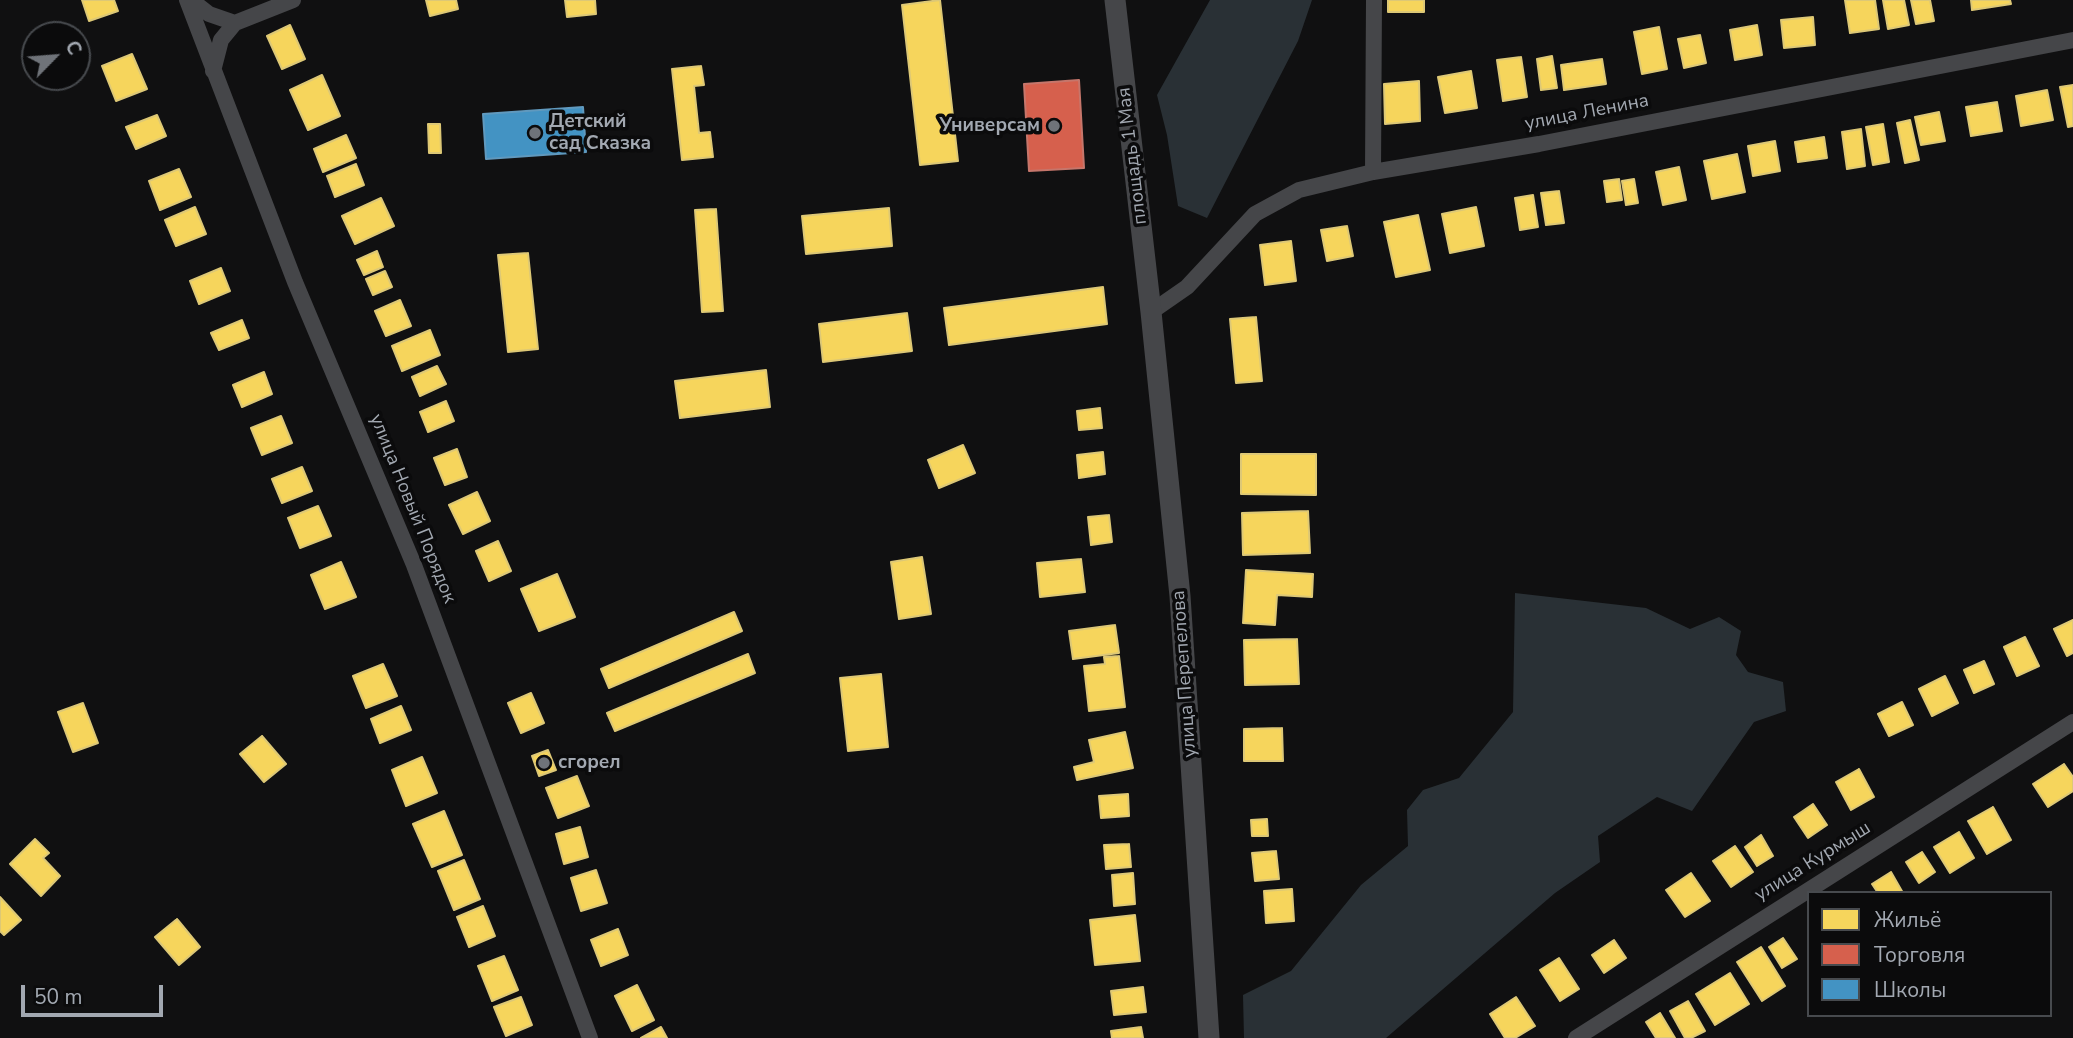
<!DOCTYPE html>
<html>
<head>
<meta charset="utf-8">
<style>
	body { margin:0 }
	#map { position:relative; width:2073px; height:1038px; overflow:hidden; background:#101011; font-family:"Nunito Sans",sans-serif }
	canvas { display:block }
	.legend { position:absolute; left:1807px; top:891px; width:245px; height:126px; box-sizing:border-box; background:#0b0b0c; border:2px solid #474a4e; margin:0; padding:9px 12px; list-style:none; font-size:21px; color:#a2a8b1 }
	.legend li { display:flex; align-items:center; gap:14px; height:35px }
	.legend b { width:35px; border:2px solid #474a4e }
	.north { position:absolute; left:21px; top:21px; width:70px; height:70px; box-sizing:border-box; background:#0b0b0c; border:2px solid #474a4e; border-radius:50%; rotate:65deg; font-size:19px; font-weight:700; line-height:28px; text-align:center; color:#a2a8b1 }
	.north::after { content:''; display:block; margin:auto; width:24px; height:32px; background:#6f7379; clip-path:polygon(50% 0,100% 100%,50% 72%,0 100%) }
	.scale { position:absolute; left:21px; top:985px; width:142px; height:32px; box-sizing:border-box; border:4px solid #a2a8b1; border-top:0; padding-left:9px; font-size:21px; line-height:24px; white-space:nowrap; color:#a2a8b1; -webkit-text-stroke:5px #0b0b0c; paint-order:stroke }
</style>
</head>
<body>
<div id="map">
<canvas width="2073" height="1038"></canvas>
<ul class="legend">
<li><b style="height:19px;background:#f6d55c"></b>Жильё</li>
<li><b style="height:19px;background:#d6604d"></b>Торговля</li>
<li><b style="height:19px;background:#4393c3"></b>Школы</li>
</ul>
<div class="north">С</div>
<div class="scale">50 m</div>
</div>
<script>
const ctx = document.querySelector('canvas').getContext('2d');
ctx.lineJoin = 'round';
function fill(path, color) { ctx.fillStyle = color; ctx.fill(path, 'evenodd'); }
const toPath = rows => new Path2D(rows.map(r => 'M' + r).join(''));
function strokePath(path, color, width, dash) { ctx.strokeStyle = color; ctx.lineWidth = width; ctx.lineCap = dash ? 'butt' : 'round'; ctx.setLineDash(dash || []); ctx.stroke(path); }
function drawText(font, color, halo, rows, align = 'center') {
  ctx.font = font + ' "Nunito Sans",sans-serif'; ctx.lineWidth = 7; ctx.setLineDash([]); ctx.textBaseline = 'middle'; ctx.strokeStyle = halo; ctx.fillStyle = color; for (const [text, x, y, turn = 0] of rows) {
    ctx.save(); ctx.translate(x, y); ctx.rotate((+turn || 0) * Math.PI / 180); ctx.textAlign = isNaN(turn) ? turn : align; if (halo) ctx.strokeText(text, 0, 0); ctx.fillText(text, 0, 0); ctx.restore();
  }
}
const water = toPath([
	[1210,0,1312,0,1298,41,1207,218,1178,206,1167,135,1157,95],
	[1515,593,1646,608,1690,629,1719,617,1741,631,1736,655,1748,672,1783,682,1786,711,1754,722,1692,811,1657,797,1598,836,1600,862,1555,893,1386,1038,1244,1038,1243,995,1291,971,1361,885,1408,846,1407,810,1423,790,1459,778,1513,712]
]);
const homes = toPath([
	[82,0,114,0,118,11,89,21,82,0],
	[426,0,456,0,458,9,430,16,426,0],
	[565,0,595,0,596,14,567,17,565,0],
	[940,0,958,161,920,165,902,5,940,0],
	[1388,0,1424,0,1424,12,1388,12,1388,0],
	[1845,0,1875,0,1879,29,1850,33,1845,0],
	[1883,0,1904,0,1909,25,1888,29,1883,0],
	[1911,0,1930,0,1934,21,1916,24,1911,0],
	[1971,0,2010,0,2011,4,1972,10,1971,0],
	[1813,17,1815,45,1784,48,1781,20,1813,17],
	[290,25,305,59,282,69,267,36,290,25],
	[1757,25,1762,55,1735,60,1730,30,1757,25],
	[1659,27,1667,69,1642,74,1634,32,1659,27],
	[1700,35,1706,63,1684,68,1678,39,1700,35],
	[132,54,147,89,116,101,102,66,132,54],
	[1552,56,1557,88,1541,90,1537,59,1552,56],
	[1521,57,1527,97,1503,101,1497,60,1521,57],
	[1602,59,1606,84,1564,90,1561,65,1602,59],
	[701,66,704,85,694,86,699,133,710,132,713,157,682,160,672,69,701,66],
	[1471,71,1477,108,1445,113,1438,77,1471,71],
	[322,75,340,116,308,130,290,90,322,75],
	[1419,81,1420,121,1385,124,1384,84,1419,81],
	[2073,85,2073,126,2068,127,2060,87,2073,85],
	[2047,90,2053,120,2021,126,2016,96,2047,90],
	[1997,102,2002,131,1971,136,1966,107,1997,102],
	[1939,112,1945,141,1921,145,1915,117,1939,112],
	[157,115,166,136,136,149,126,127,157,115],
	[1910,120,1919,160,1905,163,1897,123,1910,120],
	[428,124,440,124,441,153,429,153,428,124],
	[1883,124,1889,162,1873,165,1866,127,1883,124],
	[1861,129,1865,166,1847,169,1842,132,1861,129],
	[346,135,356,158,323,172,314,149,346,135],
	[1824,137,1827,158,1798,162,1795,142,1824,137],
	[1775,141,1780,171,1753,176,1748,146,1775,141],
	[1737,154,1745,192,1712,199,1704,161,1737,154],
	[356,164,364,185,335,197,327,176,356,164],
	[1679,167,1686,200,1663,205,1656,172,1679,167],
	[179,169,191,197,160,210,149,181,179,169],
	[1619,179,1622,200,1607,202,1604,181,1619,179],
	[1634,179,1638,203,1626,205,1622,181,1634,179],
	[1559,191,1564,223,1546,225,1541,193,1559,191],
	[1533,195,1538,227,1520,230,1515,198,1533,195],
	[381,198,394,226,355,244,342,216,381,198],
	[195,207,206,234,176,246,165,220,195,207],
	[1476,207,1484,246,1450,253,1442,214,1476,207],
	[889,208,892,246,806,254,802,216,889,208],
	[716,209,723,311,702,312,695,210,716,209],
	[1418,215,1430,270,1396,277,1384,222,1418,215],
	[1347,226,1353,256,1327,261,1321,230,1347,226],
	[1291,241,1296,281,1265,285,1260,245,1291,241],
	[377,251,383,267,364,275,357,260,377,251],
	[528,253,538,349,508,352,498,255,528,253],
	[221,268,230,291,199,304,190,281,221,268],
	[385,271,392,287,373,295,366,279,385,271],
	[1103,287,1107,324,949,345,944,308,1103,287],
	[400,300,411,326,386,336,375,311,400,300],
	[907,313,912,351,823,362,819,324,907,313],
	[1256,317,1262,381,1236,383,1230,319,1256,317],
	[242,320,249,338,219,350,211,333,242,320],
	[430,330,440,355,402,371,392,346,430,330],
	[437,366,446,384,420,396,412,377,437,366],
	[766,370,770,407,680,418,675,381,766,370],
	[264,372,272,394,242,407,233,385,264,372],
	[446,401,454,421,428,432,420,412,446,401],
	[1100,408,1102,428,1079,430,1077,411,1100,408],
	[281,416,292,443,262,455,251,428,281,416],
	[963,445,975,473,939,488,928,460,963,445],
	[457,449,467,477,445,485,434,458,457,449],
	[1103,452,1105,474,1079,478,1077,455,1103,452],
	[1241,454,1316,454,1316,495,1241,494,1241,454],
	[302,467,312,491,282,503,272,479,302,467],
	[477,492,490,521,463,534,449,505,477,492],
	[318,506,331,536,300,548,288,518,318,506],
	[1308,511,1310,553,1243,555,1242,513,1308,511],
	[1109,515,1112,542,1091,545,1088,517,1109,515],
	[498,541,511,571,489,581,476,551,498,541],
	[922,557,931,614,899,619,891,562,922,557],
	[1081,559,1085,592,1040,597,1037,563,1081,559],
	[341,562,356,597,325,609,311,575,341,562],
	[1246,570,1313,574,1312,597,1277,595,1275,625,1243,623,1246,570],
	[557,574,575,617,539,631,521,589,557,574],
	[734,612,742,631,609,688,601,669,734,612],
	[2073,620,2073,653,2067,656,2054,629,2073,620],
	[1115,625,1119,653,1073,659,1069,631,1115,625],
	[2025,637,2039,666,2017,676,2004,647,2025,637],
	[1297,639,1299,684,1245,685,1244,640,1297,639],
	[748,654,755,673,615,731,607,713,748,654],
	[1119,656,1125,707,1089,711,1084,666,1105,664,1104,657,1119,656],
	[1984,661,1994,684,1974,693,1964,670,1984,661],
	[383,664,397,696,366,708,353,676,383,664],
	[881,674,888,747,848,751,840,678,881,674],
	[1945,676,1958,703,1932,716,1919,689,1945,676],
	[531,693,544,723,521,733,508,703,531,693],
	[1902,702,1913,725,1889,736,1878,714,1902,702],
	[83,703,98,743,73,752,58,712,83,703],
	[401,706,411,730,380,743,371,719,401,706],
	[1282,728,1283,761,1244,761,1244,729,1282,728],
	[1125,732,1133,768,1077,780,1074,767,1094,762,1089,740,1125,732],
	[262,736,286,764,264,782,240,754,262,736],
	[548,750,556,770,539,776,532,756,548,750],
	[422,757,437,793,406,806,392,770,422,757],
	[2064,764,2073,777,2073,791,2048,807,2033,784,2064,764],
	[1859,769,1874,797,1851,810,1836,782,1859,769],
	[577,776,589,806,558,818,546,788,577,776],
	[1128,794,1129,816,1101,818,1099,796,1128,794],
	[1813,804,1827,825,1808,838,1794,817,1813,804],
	[1993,807,2011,840,1987,854,1968,821,1993,807],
	[444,811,462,855,432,867,413,824,444,811],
	[1267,819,1268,836,1252,836,1251,820,1267,819],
	[580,827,588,857,564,864,556,834,580,827],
	[1959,832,1974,858,1950,873,1934,847,1959,832],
	[1761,835,1773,856,1757,866,1745,847,1761,835],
	[35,839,49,853,43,858,60,876,41,896,10,864,35,839],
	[1129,844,1131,867,1106,869,1104,845,1129,844],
	[1735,846,1753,872,1731,887,1713,861,1735,846],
	[1276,851,1279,879,1255,881,1252,853,1276,851],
	[1922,852,1935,872,1919,883,1906,862,1922,852],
	[464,860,480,899,454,910,438,871,464,860],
	[596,870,607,903,581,911,571,878,596,870],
	[1891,872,1903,893,1878,893,1872,884,1891,872],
	[1133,873,1135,904,1114,906,1112,875,1133,873],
	[1691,873,1710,901,1685,917,1666,890,1691,873],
	[1292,889,1294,921,1266,923,1264,891,1292,889],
	[0,897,21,920,4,935,0,931,0,897],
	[483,906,495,936,469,947,457,917,483,906],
	[1135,915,1140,961,1095,965,1090,920,1135,915],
	[177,919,200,947,179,965,155,937,177,919],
	[618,929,628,955,601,966,591,940,618,929],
	[1783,938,1797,959,1782,968,1769,947,1783,938],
	[1614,940,1626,958,1604,973,1592,955,1614,940],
	[1761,947,1785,986,1762,1001,1737,962,1761,947],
	[504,956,518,990,492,1001,478,966,504,956],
	[1559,958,1579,989,1560,1001,1540,970,1559,958],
	[1730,973,1749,1004,1715,1025,1696,994,1730,973],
	[637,985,654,1020,632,1031,615,996,637,985],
	[1143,987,1146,1012,1114,1015,1111,991,1143,987],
	[521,997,532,1025,506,1036,494,1007,521,997],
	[1516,997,1535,1026,1515,1038,1505,1038,1490,1014,1516,997],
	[1688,1001,1705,1031,1691,1038,1685,1038,1670,1011,1688,1001],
	[1660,1013,1675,1038,1656,1038,1646,1022,1660,1013],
	[661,1027,667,1038,641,1038,661,1027],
	[1141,1027,1143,1038,1112,1038,1111,1031,1141,1027]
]);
const shops = toPath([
	[1079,80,1084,168,1029,171,1024,84,1079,80]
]);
const schools = toPath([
	[583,107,586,152,486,159,483,114,583,107]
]);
const minor = toPath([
	[187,0,295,282,414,565,590,1038],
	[191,0,209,14,235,23],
	[213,71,221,40,235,23,293,0],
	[1373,172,1374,0],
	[1151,312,1187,287,1255,214,1299,190,1373,172,1539,144,2073,40],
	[1576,1038,2073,722]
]);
const tertiary = toPath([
	[1115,0,1151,312,1180,596,1209,1038]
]);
const markers = [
	[1054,126,7,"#6f7379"],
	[535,133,7,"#6f7379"],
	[544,763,7,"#6f7379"]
];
const streetNames = [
	["улица Ленина",1587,113,-11],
	["площадь 1 Мая",1133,156,-97],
	["улица Новый Порядок",412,509,68],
	["улица Перепелова",1185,674,-94],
	["улица Курмыш",1813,862,-32]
];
const poiNames = [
	["Детский",549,122],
	["сад Сказка",549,144],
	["Универсам",1040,126,"right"],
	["сгорел",558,763]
];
fill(water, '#293035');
fill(homes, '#f6d55c');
strokePath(homes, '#ddc876', 2);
fill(shops, '#d6604d');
strokePath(shops, '#c6766b', 2);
fill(schools, '#4393c3');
strokePath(schools, '#6099be', 2);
strokePath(minor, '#454649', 16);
strokePath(tertiary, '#454649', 21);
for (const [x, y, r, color] of markers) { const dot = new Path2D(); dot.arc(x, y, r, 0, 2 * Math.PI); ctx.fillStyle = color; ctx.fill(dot); strokePath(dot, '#0b0b0c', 2.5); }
drawText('19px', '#a2a8b1', '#0b0b0c', streetNames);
drawText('bold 19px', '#a2a8b1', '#0b0b0c', poiNames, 'left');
</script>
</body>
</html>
